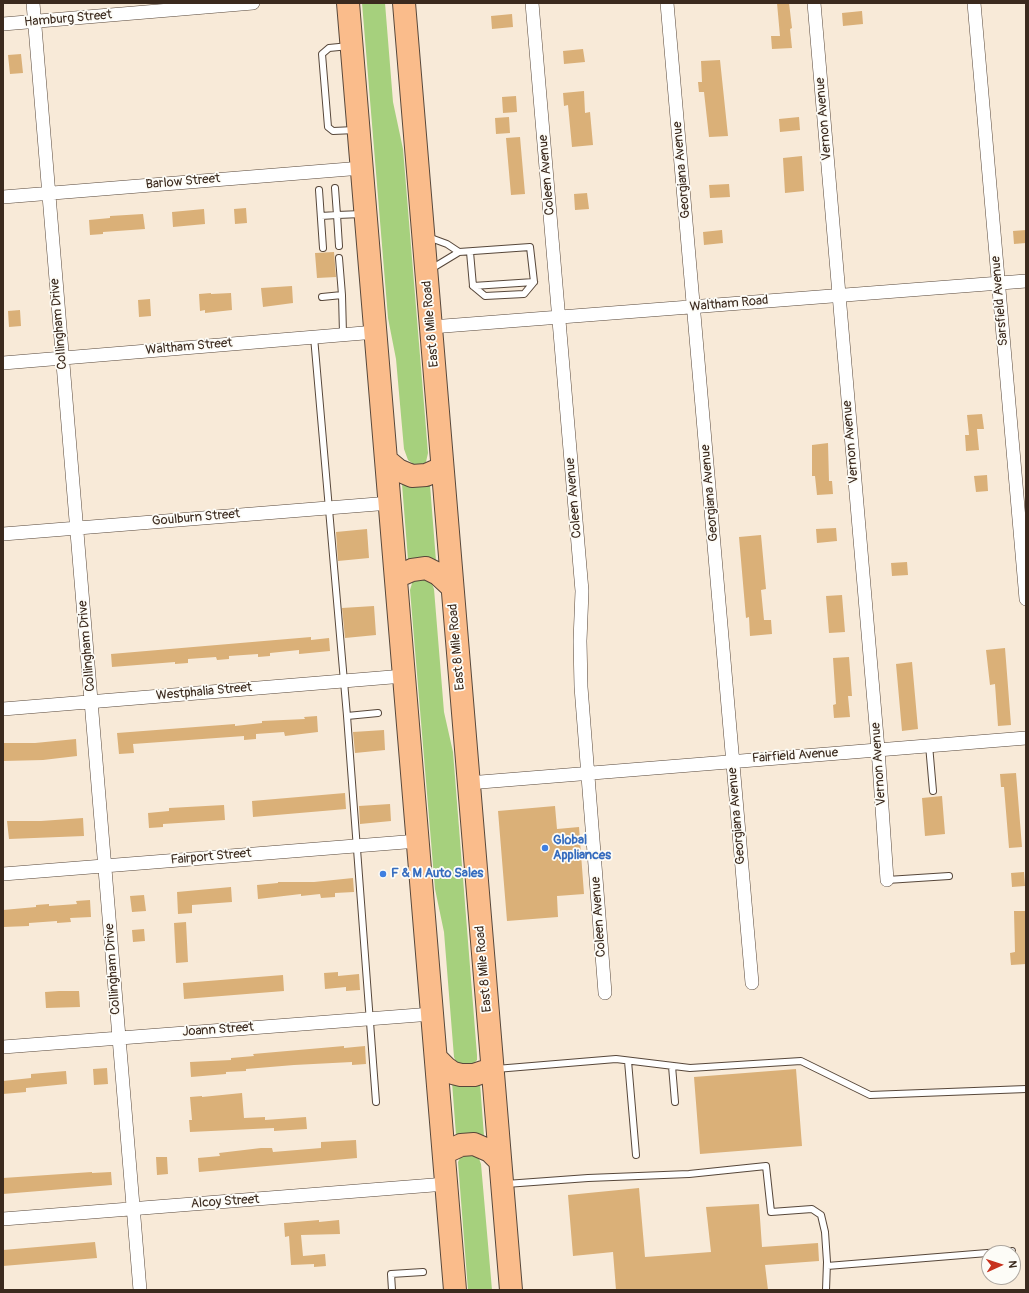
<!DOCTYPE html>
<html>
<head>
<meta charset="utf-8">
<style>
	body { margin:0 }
	#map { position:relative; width:1029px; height:1293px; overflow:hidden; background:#f8ead8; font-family:Pangolin,sans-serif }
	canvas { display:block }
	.frame { position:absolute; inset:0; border:4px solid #3b2a1e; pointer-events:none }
	.north { position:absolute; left:981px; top:1245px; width:40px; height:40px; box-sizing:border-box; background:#fdfcf7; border:1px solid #afa8a0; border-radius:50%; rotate:87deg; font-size:11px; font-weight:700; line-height:16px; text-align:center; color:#3b2a1e }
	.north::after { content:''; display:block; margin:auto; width:14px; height:18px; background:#c8321e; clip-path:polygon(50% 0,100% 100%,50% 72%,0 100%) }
</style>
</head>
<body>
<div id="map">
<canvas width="1029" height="1293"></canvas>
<div class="frame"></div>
<div class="north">N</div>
</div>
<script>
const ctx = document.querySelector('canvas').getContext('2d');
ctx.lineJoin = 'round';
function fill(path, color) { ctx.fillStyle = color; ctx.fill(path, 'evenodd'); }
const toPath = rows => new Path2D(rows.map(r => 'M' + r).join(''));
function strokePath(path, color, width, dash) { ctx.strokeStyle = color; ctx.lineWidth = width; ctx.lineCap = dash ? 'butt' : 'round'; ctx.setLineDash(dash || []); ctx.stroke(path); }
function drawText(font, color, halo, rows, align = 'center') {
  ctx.font = font + ' Pangolin,sans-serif'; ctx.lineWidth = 3.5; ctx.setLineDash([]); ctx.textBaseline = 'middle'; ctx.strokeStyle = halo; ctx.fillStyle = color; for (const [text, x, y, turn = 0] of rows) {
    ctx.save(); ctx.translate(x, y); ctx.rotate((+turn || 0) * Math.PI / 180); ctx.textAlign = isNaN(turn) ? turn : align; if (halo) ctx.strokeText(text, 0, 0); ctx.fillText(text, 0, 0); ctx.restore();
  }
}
const green = toPath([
	[362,3,385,3,393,102,403,149,428,453,426,462,423,465,416,466,408,460,404,449,396,359,388,318],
	[402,484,430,485,436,561,408,560],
	[423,576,432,584,434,589,444,712,453,752,477,1055,477,1060,471,1066,462,1066,456,1062,454,1057,444,932,435,889,410,590,413,580],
	[452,1082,480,1083,484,1136,457,1136,456,1135],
	[466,1153,478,1156,481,1164,492,1290,468,1290,458,1162,460,1158]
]);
const building = toPath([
	[777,3,789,3,792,28,790,29,792,48,772,49,771,36,780,36],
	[862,11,863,24,843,26,842,13],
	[512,14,513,27,492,29,491,16],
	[583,49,585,62,564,64,563,51],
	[21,54,23,73,10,74,8,55],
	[720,60,728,136,709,137,704,92,699,92,698,82,702,82,701,61],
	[584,91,585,113,590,112,593,145,572,147,568,105,564,106,563,93],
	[516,96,517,112,503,113,502,97],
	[509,117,510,133,496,134,495,118],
	[799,117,800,130,780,132,779,119],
	[520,137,525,194,511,195,506,138],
	[802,156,804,191,785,193,783,158],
	[729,184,730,197,710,198,709,185],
	[587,193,589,209,575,210,574,194],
	[246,208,247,223,235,224,234,209],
	[204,209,205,224,173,227,172,212],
	[143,214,145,229,103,232,103,234,90,235,89,220,110,218,110,216],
	[722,230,723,243,704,245,703,232],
	[1026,230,1026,243,1014,244,1013,231],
	[334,252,336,277,317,278,315,253],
	[292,286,293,303,263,307,261,288],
	[211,293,211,294,231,293,232,310,205,313,205,310,200,311,199,294],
	[150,299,151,316,139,317,138,300],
	[20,310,21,326,9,327,8,311],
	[982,414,984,429,977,429,979,450,966,451,965,435,969,435,967,415],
	[828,443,829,481,832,481,833,494,817,495,815,476,812,476,812,445],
	[987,475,988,491,976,492,974,476],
	[836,528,837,541,817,543,816,529],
	[367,529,369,558,338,561,336,532],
	[761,535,766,589,761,590,764,620,771,620,772,634,750,636,749,617,746,618,739,537],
	[907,562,908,575,892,576,891,563],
	[842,595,845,632,829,633,826,596],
	[374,606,376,635,345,638,342,608],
	[311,637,311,640,329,638,330,651,299,654,299,650,270,653,270,656,258,657,258,654,229,656,229,659,217,660,216,657,188,659,188,663,175,664,175,662,112,667,111,654],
	[1005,648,1011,725,998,726,995,684,990,685,986,650],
	[849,657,852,696,848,696,850,717,834,718,833,705,836,704,833,658],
	[912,662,918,729,902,731,896,664],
	[317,716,318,732,285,736,284,732,256,734,256,739,244,740,244,736,133,744,134,753,119,754,117,733,235,724,235,726,262,723,262,721,305,719,304,717],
	[384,730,385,750,355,753,353,732],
	[76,739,77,756,43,760,3,761,3,743,35,743],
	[1016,773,1022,847,1009,848,1004,787,1001,787,1000,774],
	[345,793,346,809,253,817,252,801],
	[942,796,945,834,925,836,922,798],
	[390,804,391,821,360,824,359,806],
	[224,805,225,820,163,824,163,827,149,828,148,813,169,811,169,808],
	[555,806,557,829,579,827,584,894,557,896,558,917,507,921,498,811],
	[83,818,84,836,9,839,7,821,41,821],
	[1024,872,1025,886,1012,887,1011,873],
	[353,878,354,892,335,893,335,897,321,898,320,894,301,896,301,894,258,899,257,885,278,883,278,882,314,882],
	[231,887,232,902,192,905,192,913,178,914,177,892],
	[144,895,146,911,132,912,130,896],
	[90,900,91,917,70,918,71,922,57,923,57,921,29,923,29,926,3,927,3,910,36,907,36,905,49,904,49,906,77,904,76,901],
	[1014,911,1026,911,1026,964,1011,965,1010,953,1015,952],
	[186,922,188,962,176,963,174,923],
	[144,929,145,941,133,942,132,930],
	[338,972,338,976,359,974,360,990,346,991,346,987,325,989,324,973],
	[283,975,284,991,184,999,183,983],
	[59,991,79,991,80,1007,46,1008,45,992],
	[344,1046,344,1048,365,1046,366,1064,352,1065,352,1062,294,1065,246,1069,246,1071,226,1072,226,1074,191,1077,190,1062,231,1060,231,1058,254,1056,253,1054],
	[107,1068,108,1084,94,1085,93,1069],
	[796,1069,802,1146,700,1154,694,1077],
	[66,1071,67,1084,26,1088,26,1092,3,1094,3,1081,31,1078,31,1074],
	[242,1093,244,1118,265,1117,265,1120,306,1117,307,1129,274,1131,274,1128,190,1132,189,1120,192,1120,190,1097,202,1096,202,1097],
	[356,1140,357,1158,199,1172,198,1158,220,1156,219,1153,261,1148,272,1148,273,1152,321,1148,321,1142],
	[156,1157,167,1157,168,1174,157,1175],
	[92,1172,92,1173,111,1172,112,1185,3,1194,3,1178],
	[639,1188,645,1257,711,1252,706,1207,759,1204,762,1247,818,1243,819,1261,765,1265,768,1290,616,1290,613,1252,573,1256,568,1195],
	[319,1220,319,1222,339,1220,340,1234,301,1235,303,1256,325,1254,326,1266,314,1267,314,1264,291,1265,289,1236,285,1237,284,1223],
	[95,1242,97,1258,3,1266,3,1250]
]);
const lane = toPath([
	[349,46,329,48,322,54,328,127,333,131,355,130],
	[335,188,337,215,362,214],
	[319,190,323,248],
	[321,216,337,215,339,246],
	[428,237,447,244,459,252],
	[431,269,459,252,530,247,534,282,473,286,470,252],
	[473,286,485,296,524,294,534,282],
	[342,295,343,334],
	[322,297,342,295,339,258],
	[314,337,347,716,376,1102],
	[347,716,378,713],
	[929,745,933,791],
	[887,880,949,876],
	[628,1061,636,1155],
	[672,1066,675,1102],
	[496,1069,616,1059,690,1068,801,1061,870,1095,1026,1089],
	[506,1184,588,1178,689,1174,766,1166,771,1212,812,1209,821,1215,825,1232,827,1262,826,1290],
	[827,1266,1012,1251],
	[392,1290,391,1274,423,1272]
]);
const street = toPath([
	[33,3,140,1290],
	[532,3,582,591,580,641,581,687,605,993],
	[667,3,752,983],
	[814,3,878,749,887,880],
	[974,3,1026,599],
	[3,24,253,3],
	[3,197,362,168],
	[431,327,1026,281],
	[3,363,376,332],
	[3,534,390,503],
	[3,709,404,676],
	[468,783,1026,738],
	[3,874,418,841],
	[3,1047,432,1014],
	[3,1219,446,1184]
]);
const highway = toPath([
	[348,3,455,1290],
	[404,3,511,1290],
	[386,460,398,470,412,476,426,475,442,468],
	[396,577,412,570,426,568,438,574,452,587],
	[436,1058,446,1068,453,1073,461,1075,474,1075,492,1069],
	[444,1153,461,1145,474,1144,490,1151,500,1161]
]);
const markers = [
	[545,848,4,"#3f7fe0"],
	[383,874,4,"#3f7fe0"]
];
const streetNames = [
	["Hamburg Street",68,19,-5],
	["Vernon Avenue",824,119,-95],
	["Georgiana Avenue",682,170,-95],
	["Coleen Avenue",547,175,-95],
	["Barlow Street",183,182,-5],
	["Sarsfield Avenue",1000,301,-95],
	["Waltham Road",729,304,-5],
	["Collingham Drive",59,324,-95],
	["East 8 Mile Road",431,324,-95],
	["Waltham Street",189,347,-5],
	["Vernon Avenue",851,442,-95],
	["Georgiana Avenue",710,493,-95],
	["Coleen Avenue",574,498,-95],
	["Goulburn Street",196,518,-5],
	["Collingham Drive",87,646,-95],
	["East 8 Mile Road",457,647,-95],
	["Westphalia Street",204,692,-5],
	["Fairfield Avenue",795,756,-4],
	["Vernon Avenue",879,764,-94],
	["Georgiana Avenue",737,816,-95],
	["Fairport Street",211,857,-5],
	["Coleen Avenue",599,917,-94],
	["Collingham Drive",113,969,-94],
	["East 8 Mile Road",484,969,-95],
	["Joann Street",218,1030,-4],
	["Alcoy Street",225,1202,-4]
];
const shopNames = [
	["Global",553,841],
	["Appliances",553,856],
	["F & M Auto Sales",391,874]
];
fill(green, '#a6d07d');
fill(building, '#dab078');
strokePath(lane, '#57473a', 8);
strokePath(street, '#57473a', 14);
strokePath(highway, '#57473a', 24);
strokePath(lane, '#fff', 6);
strokePath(street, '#fff', 13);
strokePath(highway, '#fabc8b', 22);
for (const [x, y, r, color] of markers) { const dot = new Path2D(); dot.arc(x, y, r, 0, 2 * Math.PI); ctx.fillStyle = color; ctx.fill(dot); strokePath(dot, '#fdfcf7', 1.5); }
drawText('13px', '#3b2a1e', '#fdfcf7', streetNames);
drawText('bold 13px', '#366cbe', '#fdfcf7', shopNames, 'left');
</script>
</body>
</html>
